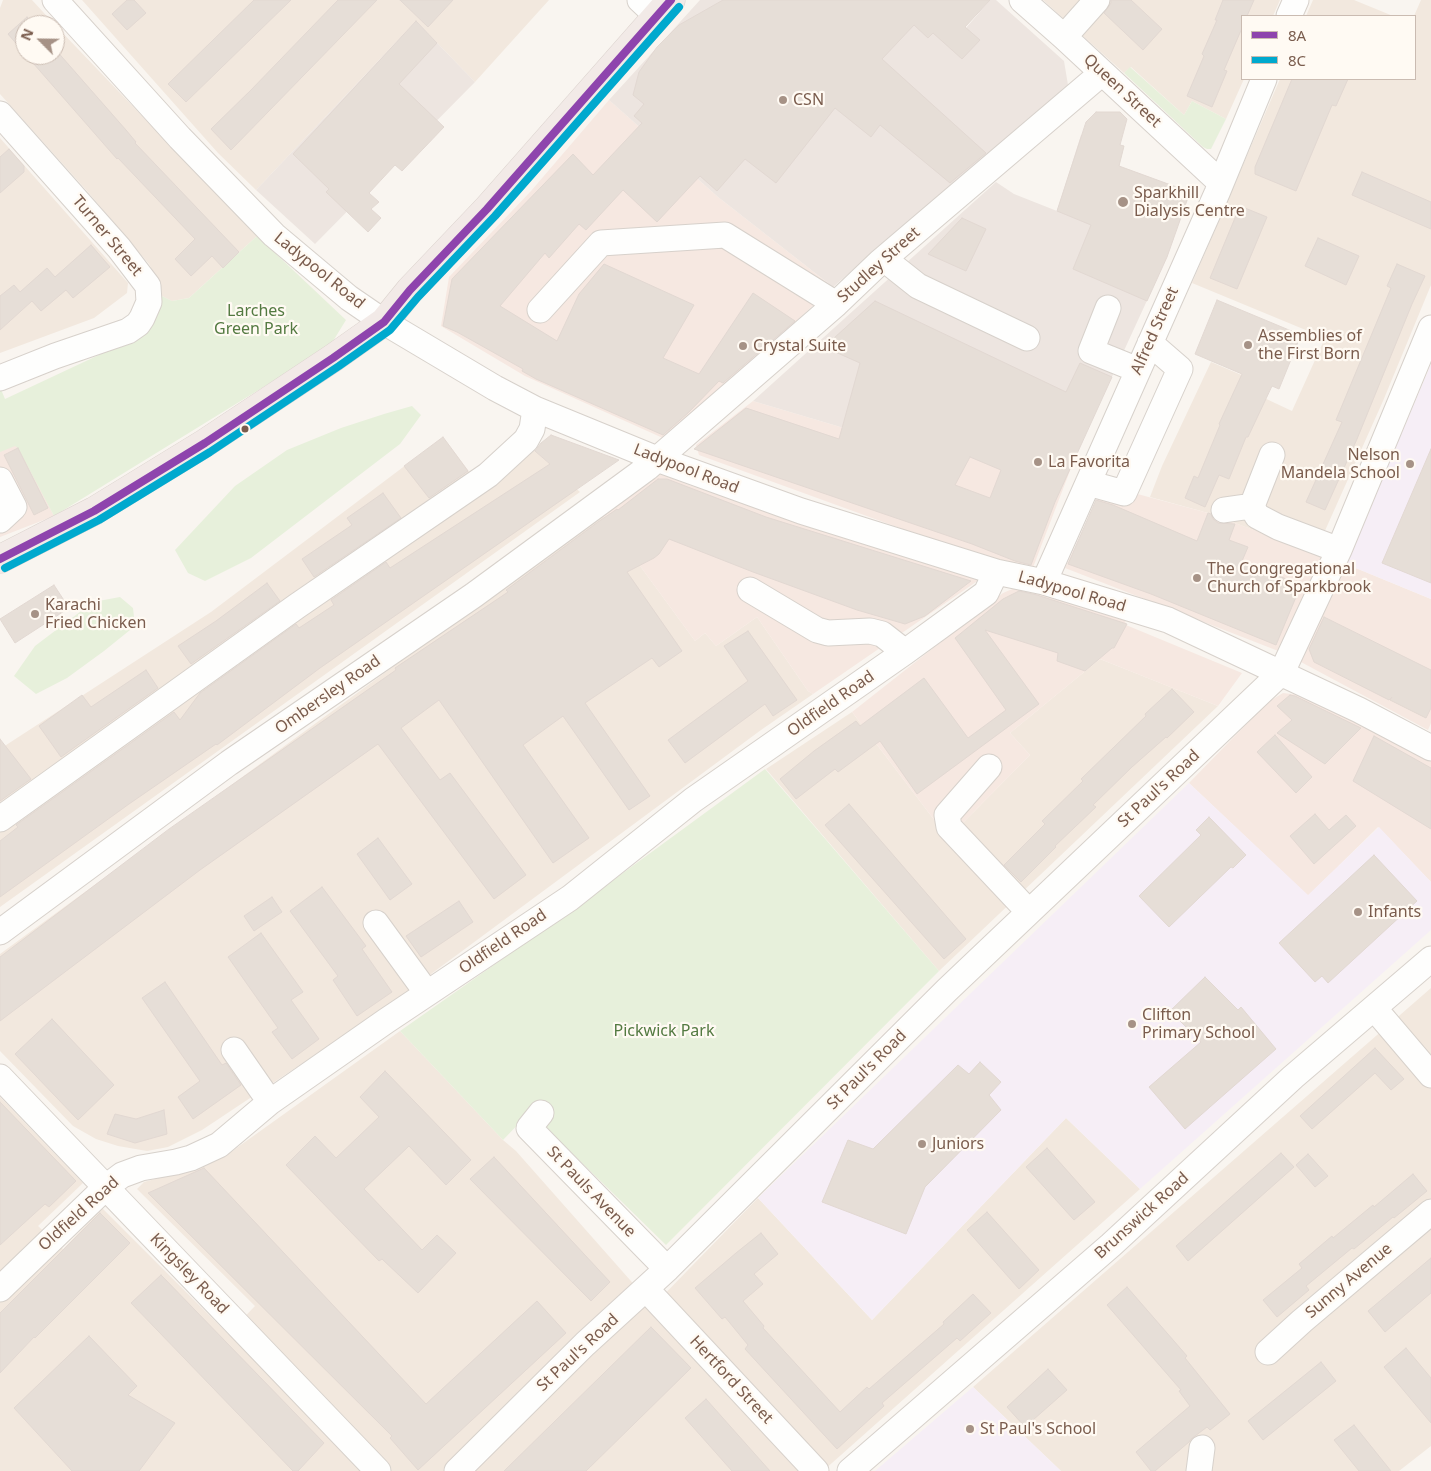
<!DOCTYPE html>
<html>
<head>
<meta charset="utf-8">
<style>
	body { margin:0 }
	#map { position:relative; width:1431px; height:1471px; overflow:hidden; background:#f9f5f0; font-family:"Noto Sans",sans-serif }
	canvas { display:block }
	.legend { position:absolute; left:1241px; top:15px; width:175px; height:65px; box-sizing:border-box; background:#fffaf3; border:1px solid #cabbb1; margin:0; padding:6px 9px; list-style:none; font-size:15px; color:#7a5c4d }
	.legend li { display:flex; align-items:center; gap:10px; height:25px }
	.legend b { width:25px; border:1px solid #cabbb1 }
	.north { position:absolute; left:15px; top:15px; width:50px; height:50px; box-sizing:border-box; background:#fffaf3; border:1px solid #cabbb1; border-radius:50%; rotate:293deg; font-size:14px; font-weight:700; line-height:20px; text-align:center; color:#7a5c4d }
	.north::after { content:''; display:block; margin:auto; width:18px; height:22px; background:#a69286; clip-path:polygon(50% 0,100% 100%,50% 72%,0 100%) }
</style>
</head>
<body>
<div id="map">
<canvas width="1431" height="1471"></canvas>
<ul class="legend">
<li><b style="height:6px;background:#8e44ad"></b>8A</li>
<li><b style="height:6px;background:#00a9ce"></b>8C</li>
</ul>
<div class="north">N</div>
</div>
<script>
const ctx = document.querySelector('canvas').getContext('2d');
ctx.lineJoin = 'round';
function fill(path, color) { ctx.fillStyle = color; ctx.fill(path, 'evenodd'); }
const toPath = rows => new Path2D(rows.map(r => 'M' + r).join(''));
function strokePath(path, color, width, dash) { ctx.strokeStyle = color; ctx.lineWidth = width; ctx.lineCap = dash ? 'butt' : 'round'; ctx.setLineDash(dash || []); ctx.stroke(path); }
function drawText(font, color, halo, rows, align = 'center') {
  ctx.font = font + ' "Noto Sans",sans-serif'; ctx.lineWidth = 4.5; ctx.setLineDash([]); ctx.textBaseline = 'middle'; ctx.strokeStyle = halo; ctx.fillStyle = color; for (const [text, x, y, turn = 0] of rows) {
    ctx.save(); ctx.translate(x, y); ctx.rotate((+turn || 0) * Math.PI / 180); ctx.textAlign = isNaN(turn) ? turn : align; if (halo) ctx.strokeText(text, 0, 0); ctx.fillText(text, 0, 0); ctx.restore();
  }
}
const residential = toPath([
	[3,0,32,0,55,25,25,25,25,55,55,55,55,25,257,236,189,298,172,301,162,296,161,287,149,264,87,191,0,94,0,8],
	[82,0,549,0,475,82,416,21,256,190,218,153],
	[1043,0,1280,0,1273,16,1242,16,1242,79,1244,79,1226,119,1192,101,1184,115,1131,67,1124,73],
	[1313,0,1354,0,1393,16,1306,16],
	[1421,0,1431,0,1431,285,1383,401,1315,553,1208,513,1150,497,1162,466,1211,362,1265,385,1260,396,1292,411,1325,338,1192,283,1280,79,1415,79,1414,16],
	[0,138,128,283,127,293,94,318,0,353],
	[443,437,480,486,533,448,580,492,0,907,0,749,211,612],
	[602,514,695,641,705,633,716,646,757,617,808,691,813,694,761,730,381,1011,202,1130,168,1147,147,1151,118,1146,96,1139,73,1126,0,1051,0,954],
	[1100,659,1218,706,939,971,766,769,852,712,948,838,1030,755,1010,733],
	[1431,988,1431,1446,1399,1471,1061,1471,973,1387],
	[400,1031,503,1140,516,1151,653,1306,758,1198,872,1320,1066,1118,1140,1189,823,1471,0,1471,0,1097,83,1183,38,1226,63,1249,102,1208,228,1334,255,1306,137,1189,144,1182,177,1173,231,1152]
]);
const commercial = toPath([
	[609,100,718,197,833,287,675,434,665,439,525,376,441,326,449,277,531,191],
	[753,401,965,464,970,457,1018,429,1076,455,1032,570,941,543,699,455,696,445],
	[17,442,54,516,0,537,0,450],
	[655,475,664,475,689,485,979,580,813,694,808,691,757,617,716,646,705,633,695,641,602,514],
	[1104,485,1208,513,1346,564,1431,599,1431,723,1428,730,1286,654,1065,568],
	[1017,587,1125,620,1126,625,1242,673,1218,706,1100,659,1010,733,1030,755,948,838,852,712,1003,593],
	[1283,693,1308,696,1431,759,1431,882,1378,827,1308,896,1189,783,1268,702]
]);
const industrial = toPath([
	[700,0,934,0,966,28,990,0,996,0,1064,61,1068,85,833,287,718,197,609,100],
	[416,21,475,82,315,244,256,190],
	[1081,135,1124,146,1119,166,1190,192,1167,257,1076,455,1019,429,1000,469,970,457,965,464,753,401,996,182,1014,194,1057,211]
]);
const education = toPath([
	[1431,364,1431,599,1346,564],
	[1189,783,1308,895,1379,827,1431,882,1431,930,1140,1189,1066,1118,872,1320,758,1198],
	[973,1387,1061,1471,875,1471]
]);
const green = toPath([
	[1130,67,1184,115,1192,101,1226,119,1211,149,1207,149,1203,147,1124,73],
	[257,236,346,320,330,346,54,516,18,448,15,446,0,452,0,387,5,399,135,338,152,324,162,296,172,301,189,298],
	[412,406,421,415,400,444,251,558,205,581,188,573,175,550,235,486,287,450,341,428,384,414],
	[120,597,133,608,135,626,104,651,67,678,36,694,14,676,35,646,93,602],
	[765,769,939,971,666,1245,530,1112,503,1140,400,1031,582,903]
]);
const building = toPath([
	[127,0,134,0,146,13,127,30,112,14,127,0],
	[254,0,291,0,186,102,168,84,254,0],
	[338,0,377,0,231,150,211,129,251,90,338,0],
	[400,0,453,0,428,27,400,0],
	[723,0,990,0,965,27,980,40,962,59,933,33,928,38,914,25,882,59,986,153,950,183,880,125,871,137,835,108,776,183,745,159,717,191,700,176,657,222,623,190,586,230,579,224,549,258,545,253,500,306,557,341,579,294,604,264,694,305,663,358,699,374,753,293,795,321,723,383,719,381,688,413,663,435,536,379,522,371,523,369,457,332,443,326,452,279,573,154,593,175,642,123,634,116,644,104,633,95,639,72,657,47,679,25,723,0],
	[1111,0,1131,0,1162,29,1143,50,1104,13,1111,3,1111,0],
	[1223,0,1254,0,1247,16,1242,16,1242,28,1224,70,1227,71,1212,107,1187,96,1204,56,1202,54,1217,20,1215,20,1223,0],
	[27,17,34,25,25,25,25,54,8,34,27,17],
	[416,21,437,43,399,84,444,127,402,171,395,165,369,193,379,202,371,209,381,218,368,232,326,192,329,189,293,154,416,21],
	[55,49,126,130,136,142,135,143,239,252,223,268,212,256,191,276,175,259,195,239,118,158,117,159,26,55,55,55,55,49],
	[1292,79,1348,79,1336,106,1332,105,1296,191,1255,174,1255,167,1292,79],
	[1096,112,1120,112,1127,119,1120,145,1124,146,1119,166,1190,192,1167,257,1147,301,1073,269,1091,225,1057,211,1086,122,1096,112],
	[9,149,24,166,24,172,0,193,0,157,9,149],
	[1362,172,1431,202,1431,229,1352,195,1362,172],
	[1240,206,1267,217,1237,289,1210,278,1240,206],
	[962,218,986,229,966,271,928,254,962,218],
	[1318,238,1359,256,1346,285,1305,266,1318,238],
	[91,245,110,267,73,298,66,290,41,311,32,301,0,330,0,296,14,285,20,292,47,268,55,277,91,245],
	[1397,264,1425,276,1412,304,1357,439,1325,510,1306,502,1342,422,1336,420,1391,288,1387,286,1397,264],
	[1217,300,1301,335,1279,389,1272,386,1248,437,1246,437,1229,479,1219,475,1205,507,1185,498,1194,476,1198,478,1220,425,1219,424,1242,374,1195,354,1217,300],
	[875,301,1066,392,1080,363,1112,377,1055,502,1031,565,1015,561,972,544,694,449,746,408,839,439,860,363,824,347,875,301],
	[970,457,1001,470,990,498,955,485,970,457],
	[551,435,619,460,320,668,217,745,216,744,129,804,0,897,0,841,18,827,16,825,174,712,180,720,200,693,296,624,299,628,334,605,331,600,386,562,390,568,550,464,535,451,541,443,551,435],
	[443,437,468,471,429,498,404,466,443,437],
	[18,448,48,508,34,515,4,455,18,448],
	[1431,449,1431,583,1382,563,1431,449],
	[658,479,667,479,766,517,971,581,925,616,905,624,857,610,753,572,669,539,659,554,654,558,627,572,682,651,659,667,652,658,585,703,650,796,629,810,563,716,523,745,589,838,553,863,439,700,401,728,440,780,450,773,526,875,494,899,378,744,200,870,0,1021,0,957,169,829,396,670,395,668,508,592,506,590,598,522,617,509,618,510,658,479],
	[383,493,401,518,314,577,302,559,352,525,347,518,383,493],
	[1096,500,1113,505,1197,541,1208,513,1211,514,1213,519,1218,523,1235,524,1229,540,1248,547,1242,561,1301,585,1276,645,1151,594,1068,564,1096,500],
	[267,583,280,601,191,664,178,646,216,621,267,583],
	[54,585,69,608,15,643,0,619,54,585],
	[1019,591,1037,595,1127,624,1114,648,1112,648,1085,671,1057,661,1058,653,985,630,1039,704,917,794,880,741,838,772,835,769,796,799,780,779,814,751,856,721,860,726,924,678,968,738,1006,710,955,638,1003,599,1019,591],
	[1324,617,1431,670,1431,708,1426,718,1390,700,1392,697,1389,700,1314,662,1309,649,1324,617],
	[748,631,797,700,773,716,765,704,685,763,668,740,748,681,724,646,748,631],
	[146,670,158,688,61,757,39,726,82,695,91,707,146,670],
	[1172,689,1194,712,1167,738,1166,737,1132,767,1093,805,1096,807,1055,846,1056,847,1021,882,1004,865,1045,824,1042,821,1083,781,1081,779,1146,716,1145,714,1172,689],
	[1290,695,1295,696,1361,728,1325,764,1277,733,1292,720,1277,706,1290,695],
	[1275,735,1312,777,1296,793,1257,752,1275,735],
	[1374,736,1431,768,1431,829,1353,781,1374,736],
	[0,739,31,779,0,801,0,739],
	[849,804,966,939,944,959,825,825,849,804],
	[1315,814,1329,830,1346,815,1356,826,1314,864,1290,836,1315,814],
	[1209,817,1246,855,1233,868,1231,867,1169,927,1139,896,1201,835,1196,830,1209,817],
	[378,838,412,884,390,900,357,854,378,838],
	[1374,855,1417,901,1328,983,1322,976,1315,982,1279,943,1374,855],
	[322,887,366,946,362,949,392,992,357,1016,333,980,338,976,290,911,322,887],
	[272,897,282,912,254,931,244,916,272,897],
	[459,901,473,922,421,957,406,936,459,901],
	[261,933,303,992,291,1000,319,1039,292,1059,272,1032,278,1028,228,957,261,933],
	[1205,977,1238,1010,1241,1007,1276,1049,1185,1129,1149,1087,1201,1042,1170,1011,1205,977],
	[165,982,222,1065,226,1063,241,1085,193,1119,178,1097,200,1081,142,998,165,982],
	[52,1019,114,1085,78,1120,15,1054,52,1019],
	[1375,1048,1404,1079,1391,1090,1375,1073,1312,1129,1300,1116,1375,1048],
	[980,1062,1001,1082,989,1095,1001,1110,925,1187,906,1234,822,1202,848,1140,873,1149,958,1065,969,1074,980,1062],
	[385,1071,471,1160,446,1185,409,1146,364,1189,422,1250,437,1235,456,1253,418,1293,382,1259,379,1261,286,1165,315,1136,336,1158,379,1117,360,1097,385,1071],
	[0,1102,76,1181,49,1207,45,1204,0,1245,0,1102],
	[164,1110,167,1134,135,1143,107,1134,115,1114,136,1119,164,1110],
	[1047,1148,1095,1202,1074,1220,1026,1167,1047,1148],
	[1281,1153,1294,1167,1188,1261,1176,1246,1281,1153],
	[1308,1154,1328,1176,1315,1187,1296,1165,1308,1154],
	[494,1157,610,1282,591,1301,470,1179,494,1157],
	[204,1168,426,1404,537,1301,566,1333,418,1470,390,1438,392,1436,148,1193,204,1168],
	[1413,1174,1427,1191,1394,1218,1393,1217,1354,1249,1352,1248,1306,1286,1309,1290,1277,1317,1263,1300,1302,1268,1299,1264,1332,1236,1333,1238,1373,1205,1374,1207,1413,1174],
	[987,1212,1039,1270,1019,1289,967,1230,987,1212],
	[100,1213,130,1243,35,1338,34,1337,0,1373,0,1313,100,1213],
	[761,1233,778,1254,754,1274,763,1284,743,1301,764,1326,763,1328,840,1412,867,1387,869,1389,944,1324,943,1322,973,1294,991,1313,960,1341,957,1338,882,1403,884,1406,837,1449,745,1349,748,1345,725,1317,722,1319,695,1288,736,1253,761,1233],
	[1431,1258,1431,1293,1385,1332,1368,1311,1431,1258],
	[161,1275,324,1443,298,1471,293,1471,131,1303,161,1275],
	[1127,1287,1187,1356,1185,1358,1230,1414,1210,1430,1207,1427,1191,1439,1189,1442,1155,1471,1151,1471,1136,1452,1190,1406,1179,1391,1181,1390,1107,1305,1127,1287],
	[651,1327,691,1368,636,1422,586,1471,504,1471,651,1327],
	[89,1336,137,1386,128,1395,175,1423,139,1471,72,1471,14,1408,89,1336],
	[1406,1348,1431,1378,1431,1423,1384,1367,1406,1348],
	[1321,1362,1336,1381,1263,1440,1248,1421,1321,1362],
	[1048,1369,1067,1390,1025,1427,1007,1407,1048,1369],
	[706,1399,770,1471,732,1471,685,1418,706,1399],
	[1354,1425,1391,1471,1359,1471,1334,1440,1354,1425]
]);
const minor = toPath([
	[55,0,180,138,274,235,349,298,384,322,495,388,535,409,657,459,801,511,996,572,1044,582,1168,620,1359,710,1431,748],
	[640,0,657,16],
	[1022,0,1064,37,1221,183],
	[1289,16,1296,0],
	[1064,37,1097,0],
	[0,114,119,248,148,286,149,302,142,318,138,324,128,331,55,356,0,378],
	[884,259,918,286,1027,338],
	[1108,308,1091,351,1138,370],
	[540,310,601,243,725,235,836,304],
	[1272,455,1252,506,1257,516,1278,527,1339,550],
	[0,480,14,507,0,520],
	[1088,483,1124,493,1180,369,1150,343],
	[1224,510,1252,506],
	[1044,582,1217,193,1264,79],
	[750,590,817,630,828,633,870,631,882,634,905,652],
	[989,767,947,815,949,827,1029,912],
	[0,819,297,606,488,475,526,440,532,429,535,409],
	[376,923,427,993],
	[0,932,229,763,474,595,647,468,836,304,880,262,1102,73],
	[1374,1008,1431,1075],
	[234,1050,270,1102],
	[0,1077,378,1471],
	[541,1113,529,1128,667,1269],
	[0,1289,106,1187,122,1175,141,1168,176,1162,191,1158,219,1145,270,1102,386,1021,570,898,693,800,905,652,986,593,996,572],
	[646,1289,816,1471],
	[1268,1352,1302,1321,1431,1212],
	[457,1471,585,1344,667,1269,947,990,1282,672,1339,550,1431,328],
	[850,1471,1111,1245,1293,1077,1431,959],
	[1199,1471,1202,1448]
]);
const highway = toPath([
	[0,559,94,511,205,443,333,358,384,322,410,290,487,209,671,0]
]);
const bus1 = toPath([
	[0,559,94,511,205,443,333,358,384,322,410,290,487,209,671,0]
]);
const bus2 = toPath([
	[5,568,99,520,210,452,339,366,390,330,418,297,495,216,679,7]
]);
const markers = [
	[783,100,5,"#a69286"],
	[1123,202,6,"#a69286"],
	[1248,345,5,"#a69286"],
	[743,346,5,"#a69286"],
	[245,429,4.5,"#7a5c4d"],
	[1038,462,5,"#a69286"],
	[1410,464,5,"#a69286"],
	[1197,578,5,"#a69286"],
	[35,614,5,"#a69286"],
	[1358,912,5,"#a69286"],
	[1132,1024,5,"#a69286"],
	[922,1144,5,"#a69286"],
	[970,1429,5,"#a69286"]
];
const streetNames = [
	["Queen Street",1122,91,43],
	["Turner Street",107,236,50],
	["Studley Street",879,265,-42],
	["Ladypool Road",319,271,39],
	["Alfred Street",1155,331,-66],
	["Ladypool Road",686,469,21],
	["Ladypool Road",1072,592,16],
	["Ombersley Road",328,695,-35],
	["Oldfield Road",831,704,-35],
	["St Paul's Road",1159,789,-43],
	["Oldfield Road",503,942,-34],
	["St Paul's Road",867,1070,-45],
	["St Pauls Avenue",591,1192,46],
	["Oldfield Road",79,1214,-42],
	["Brunswick Road",1142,1216,-42],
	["Kingsley Road",189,1274,46],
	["Sunny Avenue",1349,1281,-40],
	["St Paul's Road",578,1353,-43],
	["Hertford Street",731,1380,47]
];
const poiNames = [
	["CSN",793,100],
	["Sparkhill",1134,193],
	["Dialysis Centre",1134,211],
	["Assemblies of",1258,336],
	["the First Born",1258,354],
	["Crystal Suite",753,346],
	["Nelson",1400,455,"right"],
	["Mandela School",1400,473,"right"],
	["La Favorita",1048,462],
	["The Congregational",1207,569],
	["Church of Sparkbrook",1207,587],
	["Karachi",45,605],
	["Fried Chicken",45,623],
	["Infants",1368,912],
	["Clifton",1142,1015],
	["Primary School",1142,1033],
	["Juniors",932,1144],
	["St Paul's School",980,1429]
];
const parkNames = [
	["Larches",256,311],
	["Green Park",256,329],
	["Pickwick Park",664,1031]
];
fill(residential, '#f2e8de');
fill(commercial, '#f6e8e1');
fill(industrial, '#ede5e0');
fill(education, '#f6eef6');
fill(green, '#e7f0db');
fill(building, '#e6ded7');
strokePath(building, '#e2d8d2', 1);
strokePath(minor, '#d7d1cb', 27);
strokePath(highway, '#dad1cc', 29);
strokePath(minor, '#fefefd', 25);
strokePath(highway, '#f2eae7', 28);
strokePath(bus1, '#8e44ad', 8);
strokePath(bus2, '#00a9ce', 8);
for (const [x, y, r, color] of markers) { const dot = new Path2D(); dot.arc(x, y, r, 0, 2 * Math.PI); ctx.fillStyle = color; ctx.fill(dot); strokePath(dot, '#fffaf3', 2); }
drawText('16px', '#7a5c4d', '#fffaf3', streetNames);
drawText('16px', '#7a5c4d', '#fffaf3', poiNames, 'left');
drawText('16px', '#537a41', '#fffaf3', parkNames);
</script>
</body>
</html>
